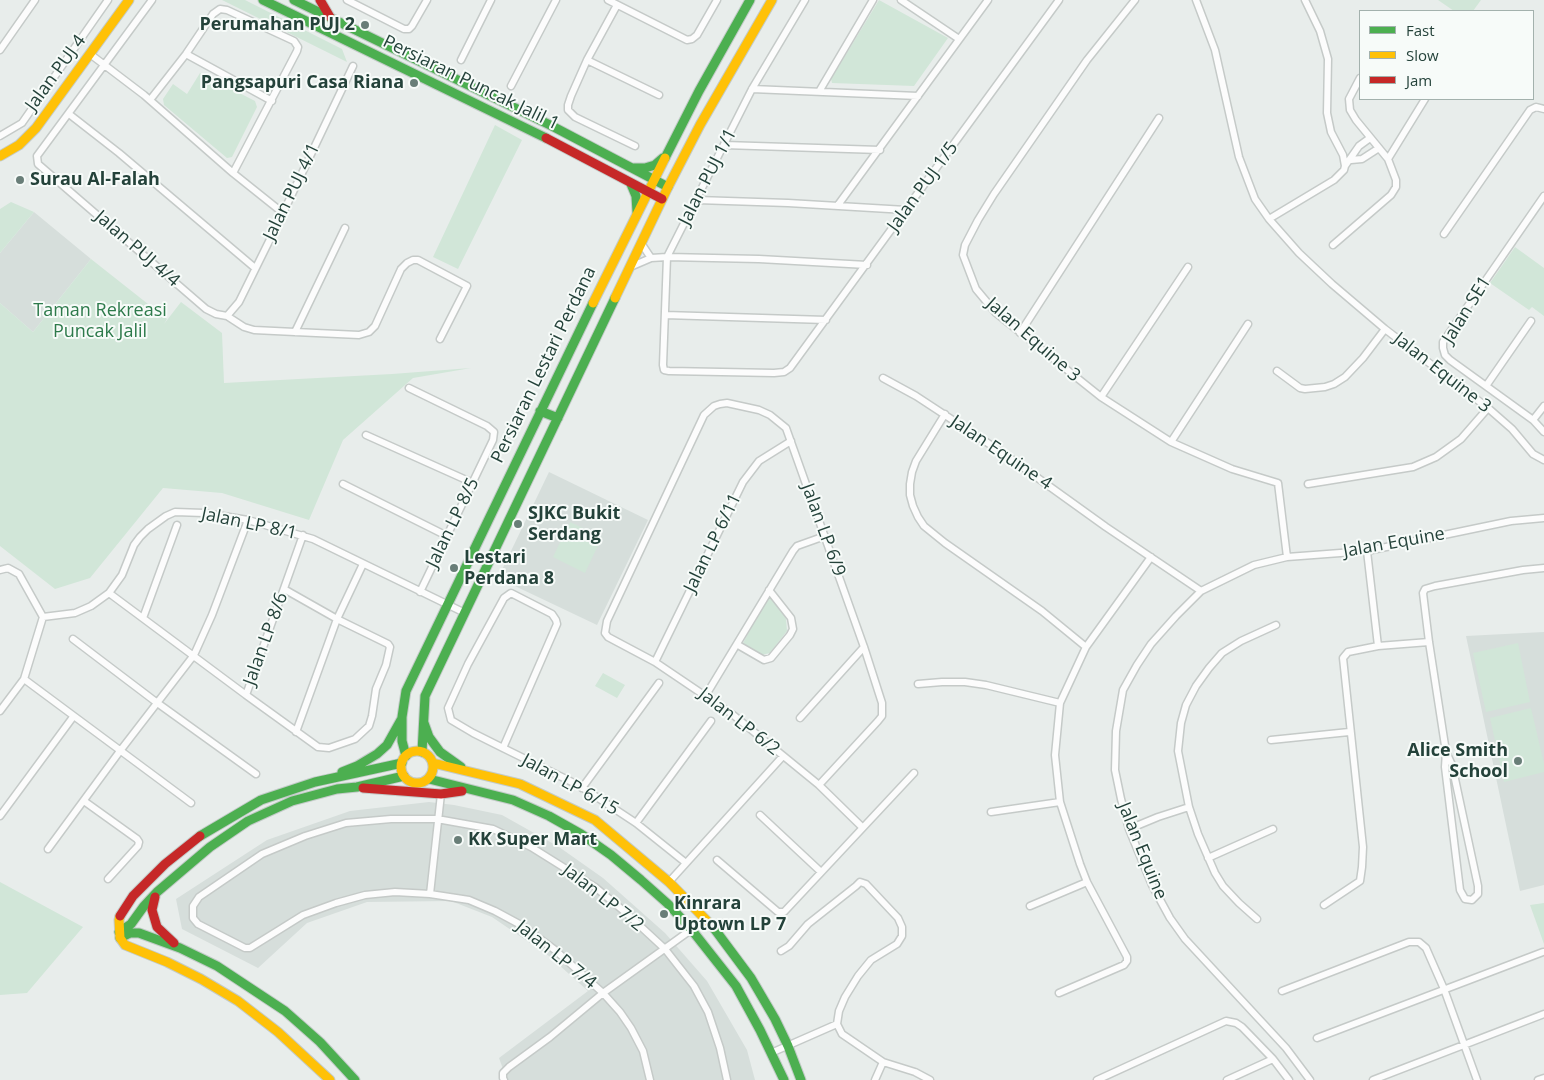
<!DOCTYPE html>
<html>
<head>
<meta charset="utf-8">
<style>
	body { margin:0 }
	#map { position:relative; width:1544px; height:1080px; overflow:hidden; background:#e8edeb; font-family:"Open Sans",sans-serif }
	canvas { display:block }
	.legend { position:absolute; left:1359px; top:10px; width:175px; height:90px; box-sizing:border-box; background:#f7fbf9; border:1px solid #a3b1ad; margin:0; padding:6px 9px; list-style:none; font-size:15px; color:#24423a }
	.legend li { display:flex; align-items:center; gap:10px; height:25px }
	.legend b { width:25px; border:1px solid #a3b1ad }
</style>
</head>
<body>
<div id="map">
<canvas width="1544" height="1080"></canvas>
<ul class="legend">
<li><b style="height:6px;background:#4caf50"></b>Fast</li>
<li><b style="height:6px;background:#ffc107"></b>Slow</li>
<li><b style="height:6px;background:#c62828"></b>Jam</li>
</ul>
</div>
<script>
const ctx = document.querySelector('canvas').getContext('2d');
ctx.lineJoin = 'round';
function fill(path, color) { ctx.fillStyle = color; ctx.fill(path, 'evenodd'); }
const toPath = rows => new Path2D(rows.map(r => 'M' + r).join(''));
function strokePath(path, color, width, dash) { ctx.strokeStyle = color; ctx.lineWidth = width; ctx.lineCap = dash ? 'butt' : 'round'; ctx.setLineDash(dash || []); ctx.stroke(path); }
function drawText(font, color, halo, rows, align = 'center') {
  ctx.font = font + ' "Open Sans",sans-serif'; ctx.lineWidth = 4; ctx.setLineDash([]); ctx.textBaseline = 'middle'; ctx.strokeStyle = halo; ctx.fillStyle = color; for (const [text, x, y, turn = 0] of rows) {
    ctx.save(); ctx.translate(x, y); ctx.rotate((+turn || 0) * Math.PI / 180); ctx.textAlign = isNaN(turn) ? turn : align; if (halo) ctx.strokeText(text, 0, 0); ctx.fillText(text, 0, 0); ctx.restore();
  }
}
const built = toPath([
	[34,212,91,259,33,332,0,303,0,253],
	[549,472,648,520,597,625,498,578],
	[1544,632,1544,885,1520,891,1466,636],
	[429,802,454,805,502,815,559,847,603,878,665,933,707,981,747,1050,755,1080,507,1080,499,1058,588,991,549,956,492,917,451,901,367,902,307,923,258,968,182,929,176,899,267,840,350,811]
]);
const green = toPath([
	[222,0,245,0,342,49,347,62],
	[879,0,948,38,914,86,832,83,831,79],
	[1438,0,1481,0,1473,11,1454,11],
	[200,73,255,101,257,107,232,157,227,158,164,105,163,99,173,84,187,94],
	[495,125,522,140,458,269,433,257],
	[11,202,34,212,0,253,0,209],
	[1515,247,1544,268,1544,316,1532,307,1529,310,1490,283],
	[91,259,167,319,164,324,181,302,222,333,224,383,392,374,471,368,413,378,343,440,309,520,222,493,163,488,90,578,55,589,0,546,0,303,33,332],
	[570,522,602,537,585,573,553,557],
	[768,596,779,606,786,619,787,631,770,653,762,655,743,643],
	[1518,643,1530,702,1486,712,1473,653],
	[603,673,625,685,617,698,595,686],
	[1531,708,1544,764,1544,772,1504,782,1490,718],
	[0,882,83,927,27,993,0,995],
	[1544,903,1544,944,1530,905]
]);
const street = toPath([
	[152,0,37,156,38,164,206,309,216,314,227,316,244,327,254,330,295,332,359,335,369,332,375,326,401,269,407,263,413,260,418,260,467,286,440,339],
	[347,0,404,29,409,29,412,26,427,0],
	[608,0,687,40,692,39,697,35,717,0],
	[805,0,752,89,667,257,663,365,664,370,669,371,774,373,784,372,790,368,1059,0],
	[901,0,959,39],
	[1135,0,1087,60,994,194,978,220,965,245,963,255,976,289,996,313,1101,397,1171,442,1232,469,1278,483,1287,557],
	[1196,0,1215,50,1239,157,1255,199,1269,219,1299,253,1332,284,1385,329,1488,408,1512,429,1533,454,1544,460],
	[617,5,587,60,571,96,568,105,568,110,575,117,635,146],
	[0,50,35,0],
	[90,54,144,95,233,173,283,213],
	[186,54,272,101],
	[461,60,491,0],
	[587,60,659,95],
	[511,86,556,0],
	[752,89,918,96],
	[820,90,873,0],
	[150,100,186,54,213,14,220,9,227,10,294,41,298,47,297,51,233,173],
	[69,114,119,153,255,268],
	[0,136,22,123,108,0],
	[724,145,880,150],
	[1388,159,1425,99],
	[1351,160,1362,159,1379,148],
	[1345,166,1359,146,1370,138],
	[1544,196,1443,342,1443,348,1445,355,1450,360,1533,420,1544,432],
	[697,200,788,203,906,210],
	[838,205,988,0],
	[1269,219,1334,180,1344,170,1345,166,1343,155,1331,132,1327,113,1328,59,1320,31,1305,0],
	[1444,234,1530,110,1536,107,1544,109],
	[641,243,651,258],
	[1333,245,1391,195,1396,187,1396,180,1388,159,1356,120,1350,110,1349,99,1360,78],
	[630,267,651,258,667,257,759,259,867,265],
	[665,315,826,320],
	[227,316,239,302,283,213,353,66],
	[295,332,345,228],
	[1020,333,1159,118],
	[1277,371,1300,388,1305,389,1325,387,1334,384,1345,377,1363,358,1385,329],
	[883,378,916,396,1003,453,1106,527,1201,591],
	[1486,386,1531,321],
	[409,388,487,426,494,432,493,440,420,592],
	[1101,397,1188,267],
	[945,414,916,461,912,472,910,484,910,495,913,506,918,517,924,526,945,543,1042,611,1086,647],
	[1533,420,1544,406],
	[366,435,473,483],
	[1171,442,1248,324],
	[343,484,447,536],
	[1308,484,1413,467,1436,457,1461,439,1488,408],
	[1367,551,1378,646],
	[0,570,8,568,19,574,43,617,75,613,91,606,109,593,122,575,134,545,140,537,148,529,166,516,175,512,204,513,248,520,313,539,465,613],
	[109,593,246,695,303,535],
	[143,618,177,525],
	[73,639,156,702,256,774],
	[738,645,764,660,771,658,790,635,793,629,791,618,769,590],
	[655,662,743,482,759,461,791,441],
	[24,679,191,803],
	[918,684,942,682,965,682,986,685,1060,703],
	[246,695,318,747,329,748,355,739,369,726,372,716,376,689,386,665,390,647,388,644,337,619,284,589],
	[706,695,793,551,797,546,825,536],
	[0,711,24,679,43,617],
	[800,718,864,647],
	[296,732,337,619,363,564],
	[1271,740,1349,732],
	[503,748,557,624,556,620,552,614,511,593,504,598,468,664,448,708,451,720,473,733,503,748,580,786,636,823,686,863],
	[1446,752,1445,767,1460,890,1465,899,1472,900,1478,894,1478,886,1452,765,1446,752,1429,642,1423,593,1425,589,1435,586,1523,570,1544,568],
	[819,785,878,721,882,716,882,703,864,647,786,428,770,415,759,410,727,403,720,404,714,406,704,415,607,621,605,633,608,637,655,662,732,714,819,785,862,827],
	[582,788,659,683],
	[84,801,137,839,139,842,138,846,108,879],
	[991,812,1060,802],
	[760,815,821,872],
	[0,816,73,717],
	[636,823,711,721],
	[1129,829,1158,817,1189,807],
	[48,849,120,751,194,655,212,615,248,520],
	[1208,858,1273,829],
	[717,860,778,912,784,912,914,773],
	[669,882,783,756],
	[430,894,441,794],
	[1324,905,1360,881,1362,867,1363,847,1343,658,1348,652,1378,646,1429,642],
	[1030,906,1087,882],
	[1257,919,1239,903,1223,886,1215,873,1198,834,1189,807,1178,751,1181,723,1186,705,1196,686,1209,668,1222,653,1241,641,1276,625],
	[781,951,789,946,808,924,856,886,860,882,866,884,898,918,902,927,902,936,897,944,871,960,858,976,845,997,839,1011,837,1024,842,1034,883,1062,915,1072,930,1080],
	[1282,991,1409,942,1419,942,1426,948,1444,989,1477,1080],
	[1059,993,1124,965,1127,961,1127,957,1087,882,1080,864,1060,802,1055,755,1060,703,1086,647,1151,557],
	[1317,1038,1543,952],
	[771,1053,837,1024],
	[504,1080,503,1078,503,1073,509,1067,550,1037,603,993,706,919],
	[650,1080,643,1051,631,1028,620,1012,603,993,555,950,521,925,495,911,469,900,430,894,395,892,365,895,336,903,303,915,250,948,245,948,198,924,193,918,193,906,199,897,262,854,305,836,346,823,391,819,437,819,493,829,531,847,595,887,625,912,665,949,694,986,708,1012,720,1048,727,1080],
	[875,1080,883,1062],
	[1097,1080,1226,1021,1236,1023,1242,1027,1273,1059,1289,1080],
	[1227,1080,1273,1059],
	[1310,1080,1286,1048,1185,939,1170,918,1152,885,1129,829,1121,799,1115,770,1116,731,1123,690,1137,665,1151,644,1176,616,1201,591,1254,565,1287,557,1367,551,1511,521,1544,518],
	[1373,1080,1544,1014],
	[1538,1080,1544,1078]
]);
const fast = toPath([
	[263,0,546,138],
	[294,0,550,125,668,187],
	[665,158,699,91,750,0],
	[634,168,645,168,655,165,663,158],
	[631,184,636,196,637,212],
	[540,411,558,418],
	[424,723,429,737,440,752,461,767],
	[422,752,425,696,615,298],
	[406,756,402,741,402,717,406,691,593,303],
	[342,772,357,766,377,754,387,745,401,720],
	[429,779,513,800,549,816,581,834,611,855,641,880,668,904,691,929,736,986,760,1030,784,1080],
	[200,836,261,800,315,782,402,763],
	[713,927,751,978,775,1019,788,1046,801,1080],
	[119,932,131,924,144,906,157,892,210,847,248,821,292,801,337,789,357,787,404,776],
	[120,938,130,933,139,933,180,948,217,966,285,1011,320,1042,355,1080]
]);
const slow = toPath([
	[0,156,19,145,36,128,129,0],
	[615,298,668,187,700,125,772,0],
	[593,303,665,158],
	'401 767a16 16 0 1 1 32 0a16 16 0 1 1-32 0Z',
	[433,763,520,784,595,820,669,882,713,927],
	[120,916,119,920,120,938,125,945,167,962,201,979,238,1001,278,1032,330,1080]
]);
const jam = toPath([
	[320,0,330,17],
	[546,138,662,199],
	[363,788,441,794,462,791],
	[155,897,152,910,157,927,174,943],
	[120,916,133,896,165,864,200,836]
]);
const markers = [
	[365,25,5,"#697e78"],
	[414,83,5,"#697e78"],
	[20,180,5,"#697e78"],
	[518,524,5,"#697e78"],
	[454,568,5,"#697e78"],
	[1518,761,5,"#697e78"],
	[458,840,5,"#697e78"],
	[664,914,5,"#697e78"]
];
const poiNames = [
	["Perumahan PUJ 2",355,25,"right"],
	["Pangsapuri Casa Riana",404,83,"right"],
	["Surau Al-Falah",30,180],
	["SJKC Bukit",528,514],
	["Serdang",528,535],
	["Lestari",464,558],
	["Perdana 8",464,579],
	["Alice Smith",1508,751,"right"],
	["School",1508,772,"right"],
	["KK Super Mart",468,840],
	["Kinrara",674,904],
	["Uptown LP 7",674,925]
];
const streetNames = [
	["Jalan PUJ 4",56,73,-54],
	["Persiaran Puncak Jalil 1",471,83,26],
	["Jalan PUJ 1/1",708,177,-63],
	["Jalan PUJ 1/5",923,187,-54],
	["Jalan PUJ 4/1",292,192,-64],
	["Jalan PUJ 4/4",137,249,41],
	["Jalan SE1",1467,310,-58],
	["Jalan Equine 3",1033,340,41],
	["Persiaran Lestari Perdana",544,365,-64],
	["Jalan Equine 3",1442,373,38],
	["Jalan Equine 4",1001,453,34],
	["Jalan LP 8/5",453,523,-64],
	["Jalan LP 8/1",249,524,12],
	["Jalan LP 6/9",823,530,70],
	["Jalan LP 6/11",713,543,-64],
	["Jalan Equine",1394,543,-10],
	["Jalan LP 8/6",266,639,-70],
	["Jalan LP 6/2",739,722,38],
	["Jalan LP 6/15",570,785,29],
	["Jalan Equine",1142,851,68],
	["Jalan LP 7/2",603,898,38],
	["Jalan LP 7/4",556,955,39]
];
const parkNames = [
	["Taman Rekreasi",100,311],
	["Puncak Jalil",100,332]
];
fill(built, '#d6dedb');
fill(green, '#d1e6d8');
strokePath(street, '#c5cac8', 9);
strokePath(fast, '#c3cbc8', 11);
strokePath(slow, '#c3cbc8', 11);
strokePath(jam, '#c3cbc8', 11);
strokePath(street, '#fcfcfc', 6);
strokePath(fast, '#4caf50', 9);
strokePath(slow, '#ffc107', 9);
strokePath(jam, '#c62828', 9);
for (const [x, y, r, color] of markers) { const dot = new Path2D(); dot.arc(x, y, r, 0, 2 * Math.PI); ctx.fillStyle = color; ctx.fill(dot); strokePath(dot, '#f7fbf9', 2); }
drawText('bold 18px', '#24423a', '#f7fbf9', poiNames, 'left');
drawText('18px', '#24423a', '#f7fbf9', streetNames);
drawText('18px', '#2d7a4b', '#f7fbf9', parkNames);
</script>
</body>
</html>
